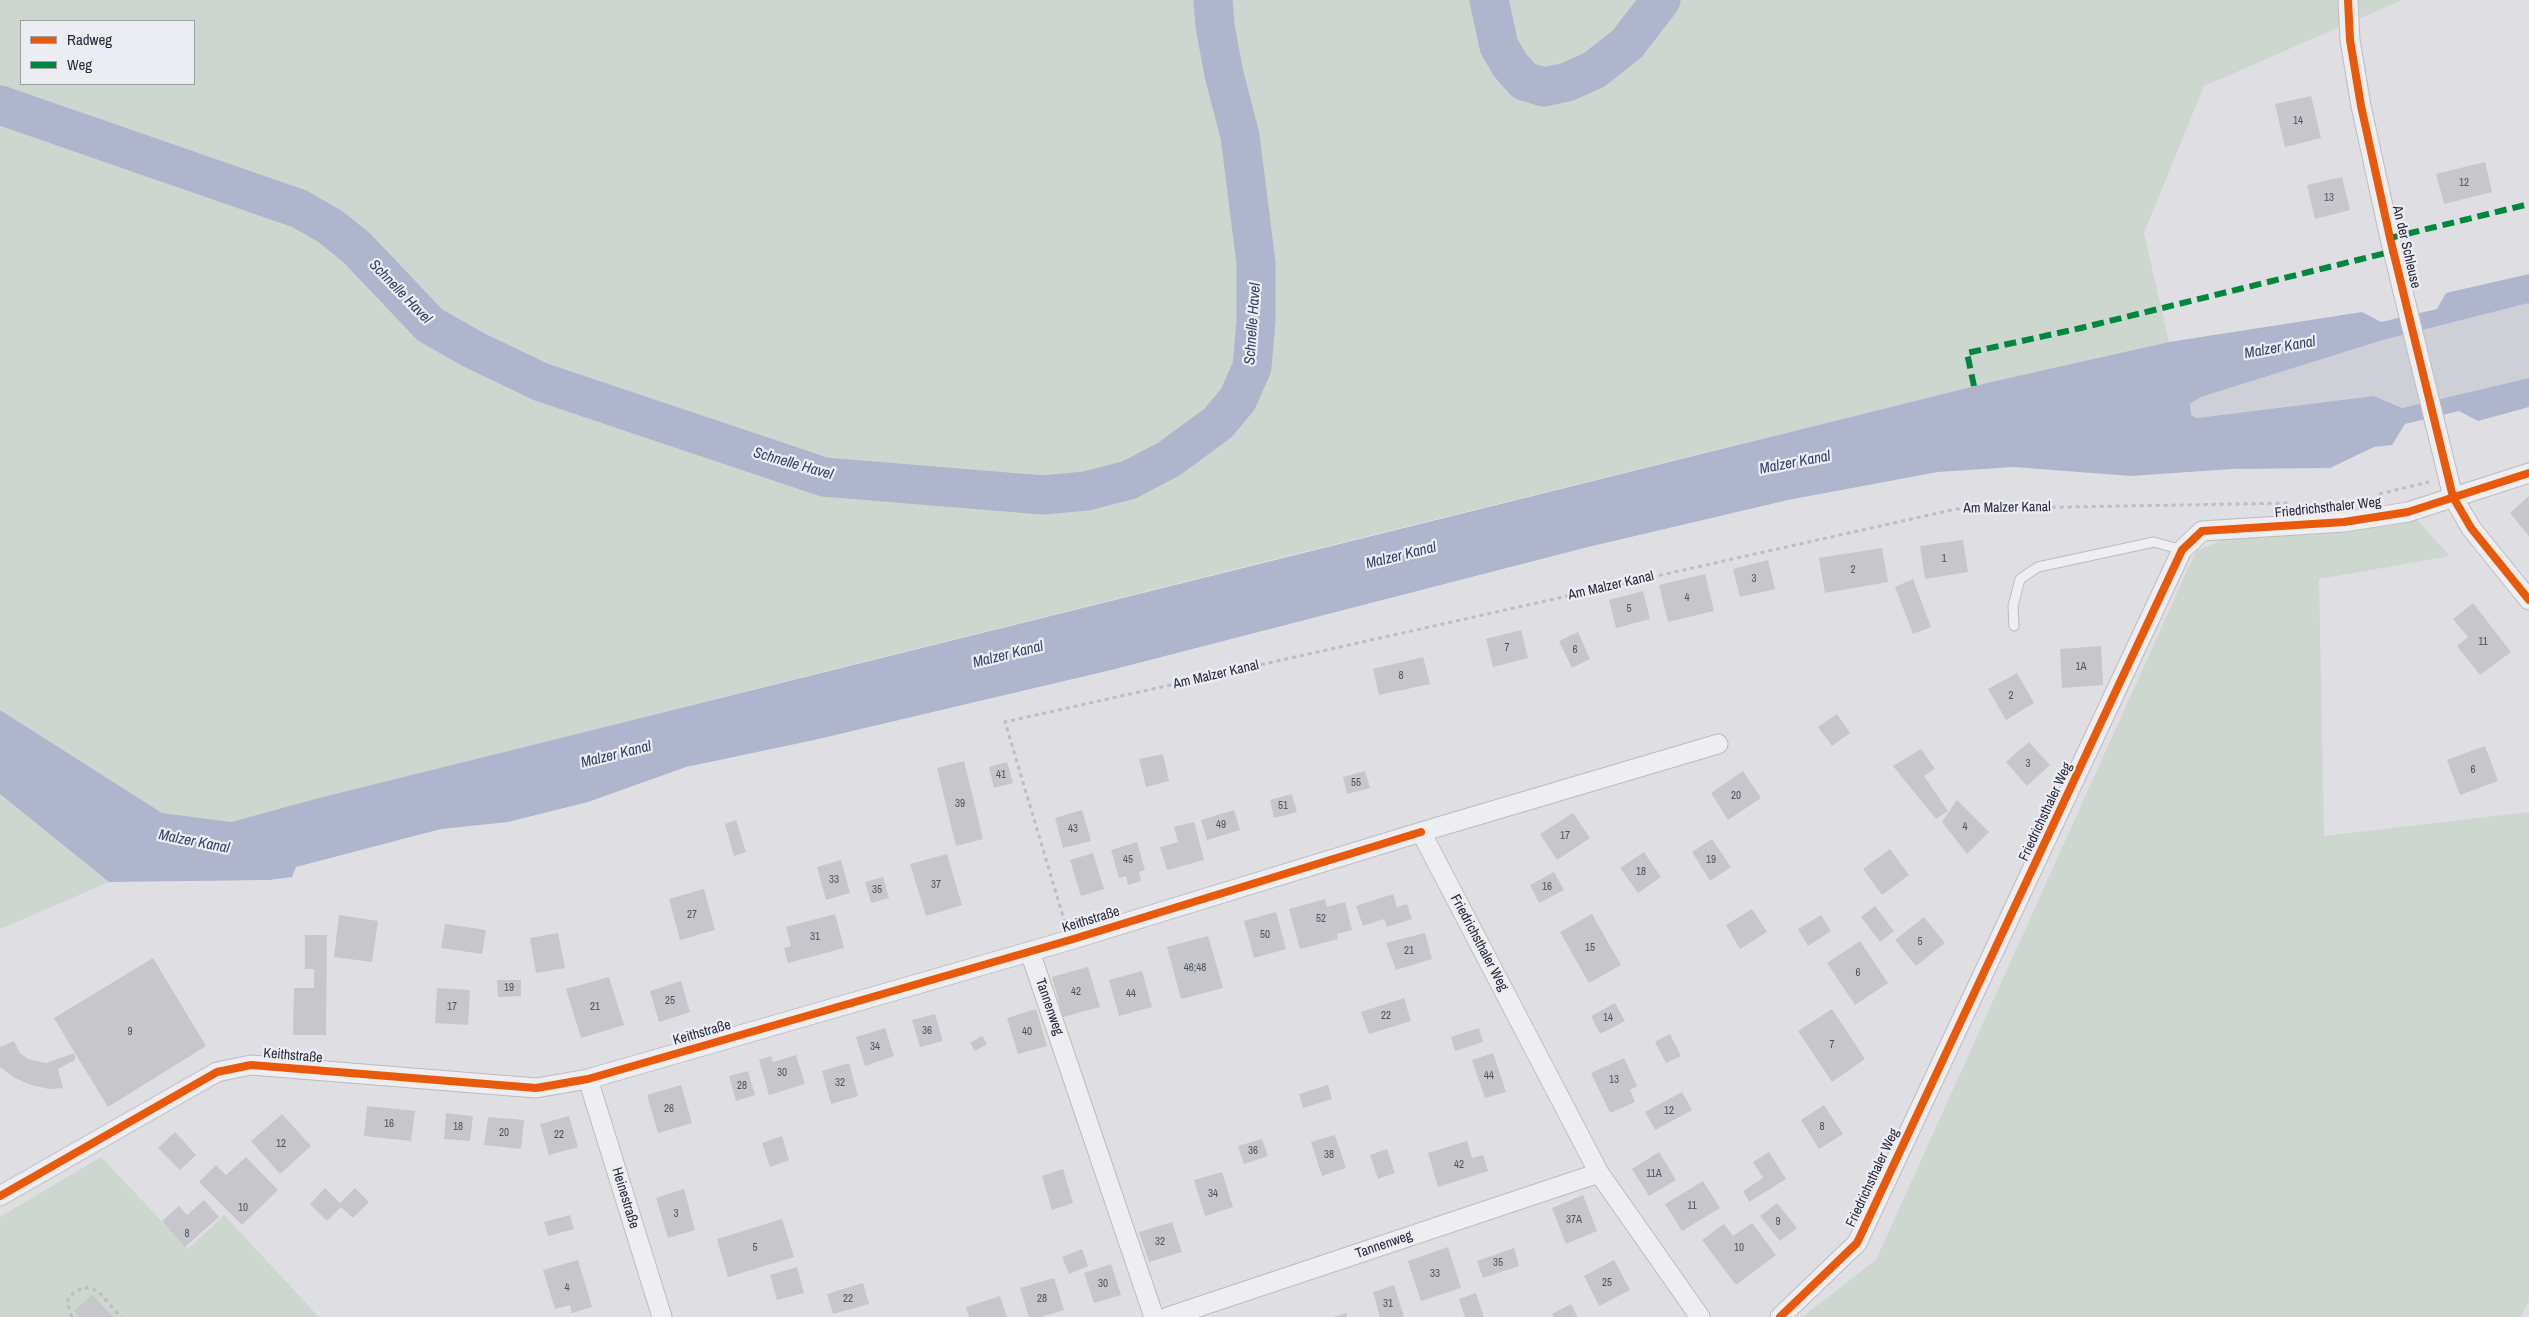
<!DOCTYPE html>
<html>
<head>
<meta charset="utf-8">
<style>
	body { margin:0 }
	#map { position:relative; width:2529px; height:1317px; overflow:hidden; background:#dfdfe3; font-family:"Archivo Narrow",sans-serif }
	canvas { display:block }
	.legend { position:absolute; left:20px; top:20px; width:175px; height:65px; box-sizing:border-box; background:#ecedf3; border:1px solid #9e9fa9; margin:0; padding:6px 9px; list-style:none; font-size:15px; color:#28293a }
	.legend li { display:flex; align-items:center; gap:10px; height:25px }
	.legend b { width:25px; border:1px solid #9e9fa9 }
</style>
</head>
<body>
<div id="map">
<canvas width="2529" height="1317"></canvas>
<ul class="legend">
<li><b style="height:6px;background:#e8590c"></b>Radweg</li>
<li><b style="height:6px;background:#00873e"></b>Weg</li>
</ul>
</div>
<script>
const ctx = document.querySelector('canvas').getContext('2d');
ctx.lineJoin = 'round';
function fill(path, color) { ctx.fillStyle = color; ctx.fill(path, 'evenodd'); }
const toPath = rows => new Path2D(rows.map(r => 'M' + r).join(''));
function strokePath(path, color, width, dash) { ctx.strokeStyle = color; ctx.lineWidth = width; ctx.lineCap = dash ? 'butt' : 'round'; ctx.setLineDash(dash || []); ctx.stroke(path); }
function drawText(font, color, halo, rows, align = 'center') {
  ctx.font = font + ' "Archivo Narrow",sans-serif'; ctx.lineWidth = 4.5; ctx.setLineDash([]); ctx.textBaseline = 'middle'; ctx.strokeStyle = halo; ctx.fillStyle = color; for (const [text, x, y, turn = 0] of rows) {
    ctx.save(); ctx.translate(x, y); ctx.rotate((+turn || 0) * Math.PI / 180); ctx.textAlign = isNaN(turn) ? turn : align; if (halo) ctx.strokeText(text, 0, 0); ctx.fillText(text, 0, 0); ctx.restore();
  }
}
const built = toPath([
	[2529,303,2529,378,2402,408,2374,396,2197,418,2191,415,2189,409,2190,404,2201,397,2383,340]
]);
const green = toPath([
	[0,0,2402,0,2204,86,2144,233,2169,342,1991,382,1291,555,315,799,231,822,162,813,0,710],
	[21,21,194,21,194,84,21,84],
	[2417,520,2450,556,2319,579,2324,836,2529,812,2529,1302,2520,1317,1802,1317,1876,1260,2196,551,2227,538,2326,531],
	[0,794,109,882,0,929],
	[101,1157,188,1249,224,1215,319,1317,0,1317,0,1217]
]);
const water = toPath([
	[2529,274,2529,303,2383,340,2201,397,2190,404,2191,415,2197,418,2374,396,2402,408,2529,378,2529,407,2478,421,2459,411,2405,424,2392,445,2374,447,2330,468,2232,469,2131,476,2014,467,1938,472,1788,500,1588,547,1111,670,814,740,686,767,588,802,508,822,441,829,296,867,292,877,269,880,109,882,0,794,0,710,162,813,231,822,315,799,1991,382,2169,342,2362,312,2381,322,2437,309,2446,293]
]);
const river = toPath([
	[1489,0,1499,46,1510,65,1524,81,1544,87,1567,82,1594,70,1627,44,1661,0],
	[0,105,300,209,331,227,357,248,430,325,474,350,541,382,824,477,1043,495,1086,491,1129,480,1169,459,1218,423,1238,399,1252,367,1256,321,1256,263,1240,136,1224,74,1215,26,1213,0]
]);
const building = toPath([
	[2311,96,2321,138,2285,147,2275,104],
	[2485,162,2492,192,2444,204,2436,174],
	[2342,177,2350,210,2315,219,2307,185],
	[2529,496,2529,536,2510,513],
	[1963,540,1968,572,1925,579,1920,546],
	[1882,548,1888,582,1825,593,1819,558],
	[1768,560,1775,589,1740,597,1733,569],
	[1705,574,1714,611,1668,622,1659,585],
	[1913,579,1931,627,1913,634,1895,587],
	[1643,591,1650,619,1616,628,1609,600],
	[2473,603,2511,652,2480,675,2457,646,2468,637,2453,619],
	[1521,630,1528,658,1493,667,1486,639],
	[1578,632,1590,659,1572,668,1559,641],
	[2101,646,2103,685,2062,688,2060,649],
	[1423,657,1430,684,1379,695,1373,669],
	[2017,673,2034,703,2006,720,1988,689],
	[1837,714,1850,733,1832,746,1818,727],
	[2029,742,2050,765,2027,786,2006,762],
	[2485,746,2498,781,2460,795,2447,760],
	[1921,749,1935,769,1924,776,1948,811,1936,819,1893,766],
	[1163,754,1169,781,1146,787,1139,759],
	[964,761,983,839,956,846,937,768],
	[1007,762,1013,783,994,788,989,767],
	[1365,771,1370,788,1347,794,1343,777],
	[1743,771,1761,798,1728,820,1711,793],
	[1292,794,1297,812,1274,818,1270,800],
	[1957,800,1989,832,1967,854,1942,822],
	[1082,810,1091,841,1063,848,1055,818],
	[1234,810,1240,830,1207,840,1201,820],
	[1573,813,1590,838,1557,860,1540,834],
	[736,820,746,852,734,856,725,824],
	[1194,822,1204,860,1167,870,1160,847,1178,842,1174,827],
	[1712,839,1731,867,1710,881,1692,852],
	[1137,842,1145,870,1139,872,1141,881,1128,885,1126,876,1119,878,1111,850],
	[1890,849,1909,875,1882,895,1863,869],
	[1644,852,1661,877,1638,893,1620,868],
	[1093,853,1104,889,1081,896,1070,860],
	[947,854,962,905,926,916,910,864],
	[841,860,850,893,826,900,817,867],
	[1554,872,1564,890,1539,903,1530,885],
	[883,877,889,898,871,903,865,882],
	[704,889,715,930,680,940,669,899],
	[1393,894,1397,907,1407,904,1412,919,1387,927,1384,919,1363,926,1356,906],
	[1325,899,1327,907,1345,902,1352,930,1337,934,1338,939,1300,949,1289,909],
	[1875,906,1894,931,1880,942,1861,917],
	[1752,909,1767,932,1740,949,1726,925],
	[1276,912,1286,949,1254,958,1244,921],
	[835,914,844,948,788,963,784,948,791,946,786,927],
	[1592,914,1621,965,1589,983,1560,932],
	[339,915,378,921,372,962,334,957],
	[1821,915,1831,931,1808,946,1798,929],
	[1924,917,1945,943,1916,966,1895,940],
	[445,924,486,930,482,954,441,948],
	[558,933,565,968,536,973,530,938],
	[1425,933,1432,959,1396,970,1386,943],
	[305,935,327,935,326,1035,293,1035,294,988,314,988,314,969,305,969],
	[1208,936,1223,988,1181,999,1167,947],
	[1860,941,1888,983,1855,1005,1827,963],
	[153,958,206,1046,108,1107,75,1053,75,1060,58,1069,63,1088,49,1089,31,1085,15,1078,0,1067,0,1047,14,1041,20,1053,28,1059,46,1063,75,1053,54,1018],
	[1088,967,1100,1007,1063,1017,1052,977],
	[1142,971,1152,1007,1119,1016,1109,980],
	[609,977,624,1025,581,1038,566,989],
	[497,980,521,980,521,996,498,997],
	[681,981,690,1012,659,1022,650,991],
	[437,988,470,990,468,1025,435,1023],
	[1404,998,1411,1021,1369,1034,1361,1012],
	[1615,1003,1625,1021,1600,1034,1591,1016],
	[1036,1009,1047,1046,1018,1054,1007,1018],
	[1832,1009,1865,1059,1832,1082,1798,1031],
	[935,1014,943,1041,920,1047,912,1020],
	[885,1028,894,1056,865,1066,856,1037],
	[1479,1028,1483,1042,1455,1051,1451,1037],
	[1670,1034,1681,1056,1666,1063,1655,1042],
	[982,1036,987,1044,975,1051,970,1043],
	[1493,1053,1506,1092,1485,1098,1472,1060],
	[796,1055,805,1084,769,1095,759,1060,771,1056,773,1062],
	[1624,1058,1637,1086,1630,1090,1635,1102,1610,1113,1591,1073],
	[849,1063,858,1096,831,1104,822,1071],
	[748,1071,755,1095,736,1101,729,1076],
	[681,1085,692,1123,658,1133,647,1095],
	[1328,1085,1332,1099,1303,1108,1299,1094],
	[1682,1092,1692,1110,1655,1130,1645,1112],
	[1824,1105,1843,1134,1819,1149,1801,1120],
	[367,1106,415,1111,411,1141,364,1136],
	[446,1113,473,1116,470,1141,444,1139],
	[282,1114,311,1146,280,1174,251,1141],
	[569,1116,578,1147,549,1155,540,1124],
	[488,1117,524,1120,521,1149,484,1145],
	[175,1132,196,1155,180,1170,158,1148],
	[1335,1135,1346,1168,1322,1176,1311,1142],
	[782,1136,789,1160,770,1167,762,1143],
	[1262,1139,1268,1156,1244,1164,1238,1146],
	[1467,1141,1472,1158,1483,1155,1488,1171,1438,1187,1428,1153],
	[1387,1149,1395,1173,1378,1179,1370,1155],
	[1659,1152,1676,1180,1649,1196,1632,1169],
	[1769,1152,1786,1179,1749,1202,1743,1191,1763,1178,1753,1162],
	[246,1157,278,1190,242,1225,199,1182,216,1165,226,1175],
	[1063,1169,1073,1203,1052,1210,1042,1176],
	[1222,1172,1233,1207,1205,1216,1194,1180],
	[1703,1181,1720,1208,1682,1231,1665,1204],
	[325,1188,340,1203,355,1188,369,1202,353,1218,341,1207,327,1221,310,1204],
	[684,1189,695,1230,668,1238,656,1198],
	[1583,1195,1597,1231,1566,1244,1552,1208],
	[204,1200,219,1217,185,1247,162,1221,179,1206,187,1215],
	[1777,1203,1797,1228,1780,1241,1760,1216],
	[570,1215,574,1229,548,1236,544,1222],
	[782,1219,794,1257,728,1277,717,1239],
	[1172,1222,1182,1252,1149,1262,1139,1232],
	[1752,1223,1776,1255,1736,1285,1702,1240,1724,1224,1733,1236],
	[1448,1247,1461,1288,1421,1301,1408,1261],
	[1514,1248,1519,1266,1483,1278,1477,1261],
	[1082,1249,1088,1266,1069,1274,1062,1257],
	[578,1260,592,1307,572,1313,570,1305,555,1309,543,1270],
	[1614,1260,1630,1290,1599,1306,1584,1276],
	[1111,1264,1121,1295,1094,1303,1084,1273],
	[797,1267,804,1293,777,1300,770,1275],
	[1054,1278,1064,1310,1041,1317,1029,1317,1020,1288],
	[863,1283,869,1304,833,1314,827,1294],
	[1394,1285,1404,1317,1380,1317,1373,1292],
	[1476,1293,1484,1317,1465,1317,1459,1299],
	[92,1295,113,1317,79,1317,74,1311],
	[1000,1296,1007,1317,969,1317,966,1307],
	[1571,1304,1578,1317,1554,1317,1552,1314],
	[1346,1313,1347,1317,1334,1317]
]);
const path = toPath([
	[2379,494,2429,482],
	[1065,923,1005,722,1956,509,2291,503],
	[72,1317,67,1302,73,1293,84,1287,98,1291,121,1317]
]);
const lane = toPath([
	[2014,626,2013,606,2020,579,2038,567,2154,542,2182,550]
]);
const street = toPath([
	[2348,0,2350,40,2361,106,2390,238,2453,497,2471,528,2529,600],
	[1030,952,1154,1317],
	[588,1079,662,1317],
	[0,1196,217,1072,251,1065,536,1088,588,1079,1070,940,1421,832],
	[1168,1317,1599,1173],
	[1700,1317,1599,1173,1421,832,1718,744],
	[1780,1317,1857,1243,2182,550,2202,531,2344,522,2408,512,2529,473]
]);
const quiet = toPath([
	[2390,238,2529,204],
	[1974,386,1967,353,2081,328,2394,251]
]);
const cycleway = toPath([
	[2348,0,2350,40,2361,106,2390,238,2453,497,2471,528,2529,600],
	[0,1196,217,1072,251,1065,536,1088,588,1079,1070,940,1421,832],
	[1780,1317,1857,1243,2182,550,2202,531,2344,522,2408,512,2529,473]
]);
const numberNames = [
	["14",2298,121],
	["12",2464,183],
	["13",2329,198],
	["1",1944,559],
	["2",1853,570],
	["3",1754,579],
	["4",1687,598],
	["5",1629,609],
	["11",2483,642],
	["7",1507,648],
	["6",1575,650],
	["1A",2081,667],
	["8",1401,676],
	["2",2011,696],
	["3",2028,764],
	["6",2473,770],
	["41",1001,775],
	["55",1356,783],
	["20",1736,796],
	["39",960,804],
	["51",1283,806],
	["49",1221,825],
	["4",1965,827],
	["43",1073,829],
	["17",1565,836],
	["45",1128,860],
	["19",1711,860],
	["18",1641,872],
	["33",834,880],
	["37",936,885],
	["16",1547,887],
	["35",877,890],
	["27",692,915],
	["52",1321,919],
	["50",1265,935],
	["31",815,937],
	["5",1920,942],
	["15",1590,948],
	["21",1409,951],
	["46;48",1195,968],
	["6",1858,973],
	["19",509,988],
	["42",1076,992],
	["44",1131,994],
	["25",670,1001],
	["17",452,1007],
	["21",595,1007],
	["22",1386,1016],
	["14",1608,1018],
	["36",927,1031],
	["9",130,1032],
	["40",1027,1032],
	["7",1832,1045],
	["34",875,1047],
	["30",782,1073],
	["44",1489,1076],
	["13",1614,1080],
	["32",840,1083],
	["28",742,1086],
	["26",669,1109],
	["12",1669,1111],
	["16",389,1124],
	["18",458,1127],
	["8",1822,1127],
	["20",504,1133],
	["22",559,1135],
	["12",281,1144],
	["36",1253,1151],
	["38",1329,1155],
	["42",1459,1165],
	["11A",1654,1174],
	["34",1213,1194],
	["11",1692,1206],
	["10",243,1208],
	["3",676,1214],
	["37A",1574,1220],
	["9",1778,1222],
	["8",187,1234],
	["32",1160,1242],
	["5",755,1248],
	["10",1739,1248],
	["35",1498,1263],
	["33",1435,1274],
	["25",1607,1283],
	["30",1103,1284],
	["4",567,1288],
	["22",848,1299],
	["28",1042,1299],
	["31",1388,1304]
];
const streetNames = [
	["An der Schleuse",2406,247,77],
	["Am Malzer Kanal",2007,508,-1],
	["Friedrichsthaler Weg",2328,508,-6],
	["Am Malzer Kanal",1611,586,-13],
	["Am Malzer Kanal",1216,675,-13],
	["Friedrichsthaler Weg",2046,812,-65],
	["Keithstraße",1091,920,-17],
	["Friedrichsthaler Weg",1479,943,62],
	["Tannenweg",1049,1007,71],
	["Keithstraße",702,1033,-16],
	["Keithstraße",293,1056,5],
	["Friedrichsthaler Weg",1873,1178,-65],
	["Heinestraße",625,1198,73],
	["Tannenweg",1384,1245,-19]
];
const waterNames = [
	["Schnelle Havel",400,292,46],
	["Schnelle Havel",1253,324,-86],
	["Malzer Kanal",2280,348,-10],
	["Malzer Kanal",1795,463,-11],
	["Schnelle Havel",793,464,16],
	["Malzer Kanal",1401,556,-14],
	["Malzer Kanal",1008,655,-14],
	["Malzer Kanal",616,755,-14],
	["Malzer Kanal",194,842,11]
];
fill(built, '#cfd0d7');
fill(green, '#cdd6cf');
fill(water, '#afb5cc');
strokePath(river, '#afb5cc', 39);
fill(building, '#c6c6cb');
strokePath(lane, '#bcbcc0', 11);
strokePath(street, '#bcbcc0', 21);
strokePath(path, '#bdbec3', 3, [4, 4]);
strokePath(lane, '#eeeef0', 9);
strokePath(street, '#eeeef0', 19);
strokePath(quiet, '#00873e', 6, [12, 6]);
strokePath(cycleway, '#e8590c', 8);
drawText('11px', '#515260', null, numberNames);
drawText('14px', '#28293a', '#ecedf3', streetNames);
drawText('italic 15px', '#363f6a', '#ecedf3', waterNames);
</script>
</body>
</html>
